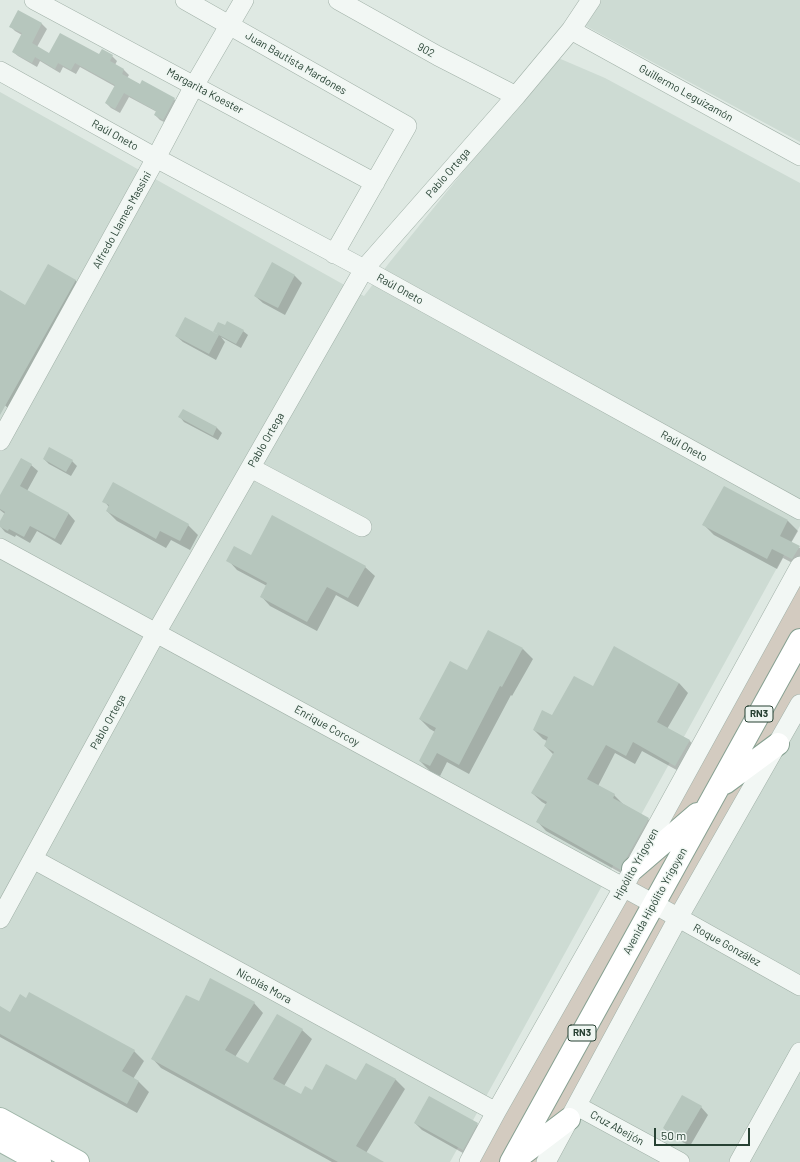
<!DOCTYPE html>
<html>
<head>
<meta charset="utf-8">
<style>
	body { margin:0 }
	#map { position:relative; width:800px; height:1162px; overflow:hidden; background:#dfe9e3; font-family:Barlow,sans-serif }
	canvas { display:block }
	.scale { position:absolute; left:654px; top:1128px; width:96px; height:18px; box-sizing:border-box; border:2px solid #274133; border-top:0; padding-left:5px; font-size:12px; line-height:14px; white-space:nowrap; color:#274133; -webkit-text-stroke:3px #eff6f2; paint-order:stroke }
</style>
</head>
<body>
<div id="map">
<canvas width="800" height="1162"></canvas>
<div class="scale">50 m</div>
</div>
<script>
const ctx = document.querySelector('canvas').getContext('2d');
ctx.lineJoin = 'round';
function fill(path, color) { ctx.fillStyle = color; ctx.fill(path, 'evenodd'); }
const toPath = rows => new Path2D(rows.map(r => 'M' + r).join(''));
function strokePath(path, color, width, dash) { ctx.strokeStyle = color; ctx.lineWidth = width; ctx.lineCap = dash ? 'butt' : 'round'; ctx.setLineDash(dash || []); ctx.stroke(path); }
function drawText(font, color, halo, rows, align = 'center') {
  ctx.font = font + ' Barlow,sans-serif'; ctx.lineWidth = 3; ctx.setLineDash([]); ctx.textBaseline = 'middle'; ctx.strokeStyle = halo; ctx.fillStyle = color; for (const [text, x, y, turn = 0] of rows) {
    ctx.save(); ctx.translate(x, y); ctx.rotate((+turn || 0) * Math.PI / 180); ctx.textAlign = isNaN(turn) ? turn : align; if (halo) ctx.strokeText(text, 0, 0); ctx.fillText(text, 0, 0); ctx.restore();
  }
}
const built = toPath([
	[598,0,800,0,800,142,584,25],
	[556,57,605,78,800,183,800,526,450,1162,0,1162,0,92,364,296,389,263],
	[800,710,800,1162,554,1162]
]);
const green = toPath([
	[800,566,800,704,546,1162,469,1162]
]);
const shadow = toPath([
	[19,12,42,24,47,29,37,47,49,54,112,56,117,61,115,65,124,70,129,75,127,78,141,85,174,99,179,104,168,124,160,120,155,115,157,112,129,97,120,113,111,108,106,103,116,87,80,67,76,74,63,67,60,73,40,61,37,67,18,56,13,52,22,35,15,31,10,26],
	[272,264,295,276,302,283,285,315,263,303,255,296],
	[75,280,84,290,8,408,0,401,0,292,26,306],
	[225,327,243,331,248,335,241,348,221,337,225,342,216,360,183,342,176,336,217,335],
	[183,410,217,428,222,433,218,440,184,422,180,417],
	[44,459,72,461,77,466,71,476,49,464],
	[31,465,38,471,27,491,69,514,75,521,61,545,37,531,30,543,16,535,15,537,5,532,0,526,0,523,5,514,0,510,0,497],
	[104,501,188,525,198,535,190,550,171,540,166,548,117,521,107,511,109,507],
	[788,521,798,531,791,543,800,548,800,567,783,558,777,569,714,535,704,525],
	[251,556,365,567,375,576,358,607,336,595,317,631,270,606,261,596,267,586,237,570,228,560],
	[523,649,533,659,512,696,511,695,469,774,447,762,440,776,430,771,420,761,435,732,430,729,420,719,468,671],
	[679,683,688,693,667,729,689,740,698,750,684,774,642,751,635,764,615,753,598,786,614,795,623,804,648,819,658,828,630,878,546,831,537,821,547,805,542,802,532,793,554,755,545,746,547,741,543,739,534,730,593,688],
	[199,1003,254,1003,263,1013,235,1057,248,1065,302,1030,312,1039,284,1086,301,1096,312,1091,357,1081,366,1064,396,1080,405,1089,366,1153,381,1162,332,1162,161,1068,152,1058],
	[0,1010,134,1051,144,1061,133,1079,139,1082,149,1092,137,1113,0,1037],
	[701,1107,708,1115,690,1146,671,1136,664,1128],
	[415,1123,477,1124,484,1131,470,1157,422,1130]
]);
const building = toPath([
	[18,10,42,23,32,43,49,53,60,33,99,54,102,49,113,55,110,61,124,69,122,74,140,84,142,80,175,98,163,120,154,115,156,111,124,93,115,109,105,103,115,85,75,63,71,70,58,63,55,69,35,57,32,63,12,52,22,33,9,27],
	[272,262,295,275,278,308,254,296],
	[48,264,76,280,0,415,0,290,25,305],
	[185,317,219,335,209,354,175,336],
	[227,321,244,330,236,344,213,332,218,322,225,325],
	[183,409,217,427,213,436,178,417],
	[49,447,73,460,66,472,43,459],
	[21,458,32,464,20,486,69,513,55,539,30,526,24,537,9,529,8,531,0,527,0,521,5,512,0,509,0,495],
	[113,482,189,524,180,541,160,531,156,539,106,511,109,505,102,502],
	[724,486,788,520,780,536,800,546,792,559,772,549,767,559,702,525],
	[272,515,366,566,348,598,327,587,307,622,260,597,267,583,226,561,234,546,251,555],
	[488,630,523,648,502,687,500,686,459,765,437,753,430,766,419,761,436,728,419,719,450,661,467,670],
	[614,646,679,683,657,722,690,740,675,766,633,742,626,756,606,745,587,779,615,794,613,798,649,818,627,857,621,865,621,870,536,822,547,802,531,793,554,752,544,746,548,737,533,730,542,710,552,715,574,676,593,686],
	[210,978,255,1002,225,1050,248,1063,277,1014,303,1029,273,1079,301,1094,305,1086,312,1090,326,1064,356,1080,366,1063,396,1079,356,1146,384,1162,338,1162,151,1059,186,995,199,1001],
	[29,992,135,1050,122,1071,139,1081,127,1104,0,1034,0,1006,10,1012,20,994,26,998],
	[682,1095,702,1106,682,1140,663,1128],
	[429,1096,478,1123,463,1150,414,1123]
]);
const minor = toPath([
	[34,0,375,183],
	[185,0,407,126,334,254],
	[338,0,438,56,516,96],
	[571,30,800,156],
	[0,71,156,158,364,269,800,510],
	[0,441,156,158,194,86,244,0],
	[251,468,362,527],
	[0,548,654,904,800,986],
	[33,859,496,1112],
	[0,919,156,633,364,269,516,96,571,30,591,0],
	[577,1106,680,1162],
	[469,1162,496,1112,623,888,800,566],
	[546,1162,678,918,800,704],
	[739,1162,800,1052]
]);
const major = toPath([
	[0,1119,78,1162],
	[0,1140,40,1162]
]);
const highway = toPath([
	[725,783,778,744],
	[633,869,697,814],
	[516,1159,569,1119],
	[511,1162,800,640]
]);
const shields = [
	[759,714,28],
	[582,1033,28]
];
const shieldNames = [
	["RN3",759,714],
	["RN3",582,1033]
];
const streetNames = [
	["902",426,50,29],
	["Juan Bautista Mardones",296,63,30],
	["Margarita Koester",205,91,28],
	["Guillermo Leguizamón",686,93,29],
	["Raúl Oneto",115,135,29],
	["Pablo Ortega",448,173,-49],
	["Alfredo Llames Massini",122,220,-61],
	["Raúl Oneto",400,289,29],
	["Pablo Ortega",266,440,-60],
	["Raúl Oneto",684,446,29],
	["Pablo Ortega",108,722,-61],
	["Enrique Corcoy",327,726,29],
	["Hipólito Yrigoyen",636,864,-61],
	["Avenida Hipólito Yrigoyen",655,901,-61],
	["Roque González",727,945,29],
	["Nicolás Mora",264,986,29],
	["Cruz Abeijón",617,1128,29]
];
fill(built, '#cddbd3');
fill(green, '#d3cbc0');
fill(shadow, '#0003');
fill(building, '#b6c6bd');
strokePath(minor, '#a0b0a7', 20);
strokePath(major, '#9eb5a8', 24);
strokePath(highway, '#86a091', 24);
strokePath(minor, '#f2f7f4', 19);
strokePath(major, '#fff', 22);
strokePath(highway, '#fff', 22);
for (const [x, y, w] of shields) { const box = new Path2D(); box.roundRect(x - w / 2, y - 8, w, 16, 3); ctx.fillStyle = '#eff6f2'; ctx.fill(box); strokePath(box, '#274133', 1); }
drawText('bold 10px', '#274133', null, shieldNames);
drawText('11px', '#274133', '#eff6f2', streetNames);
</script>
</body>
</html>
